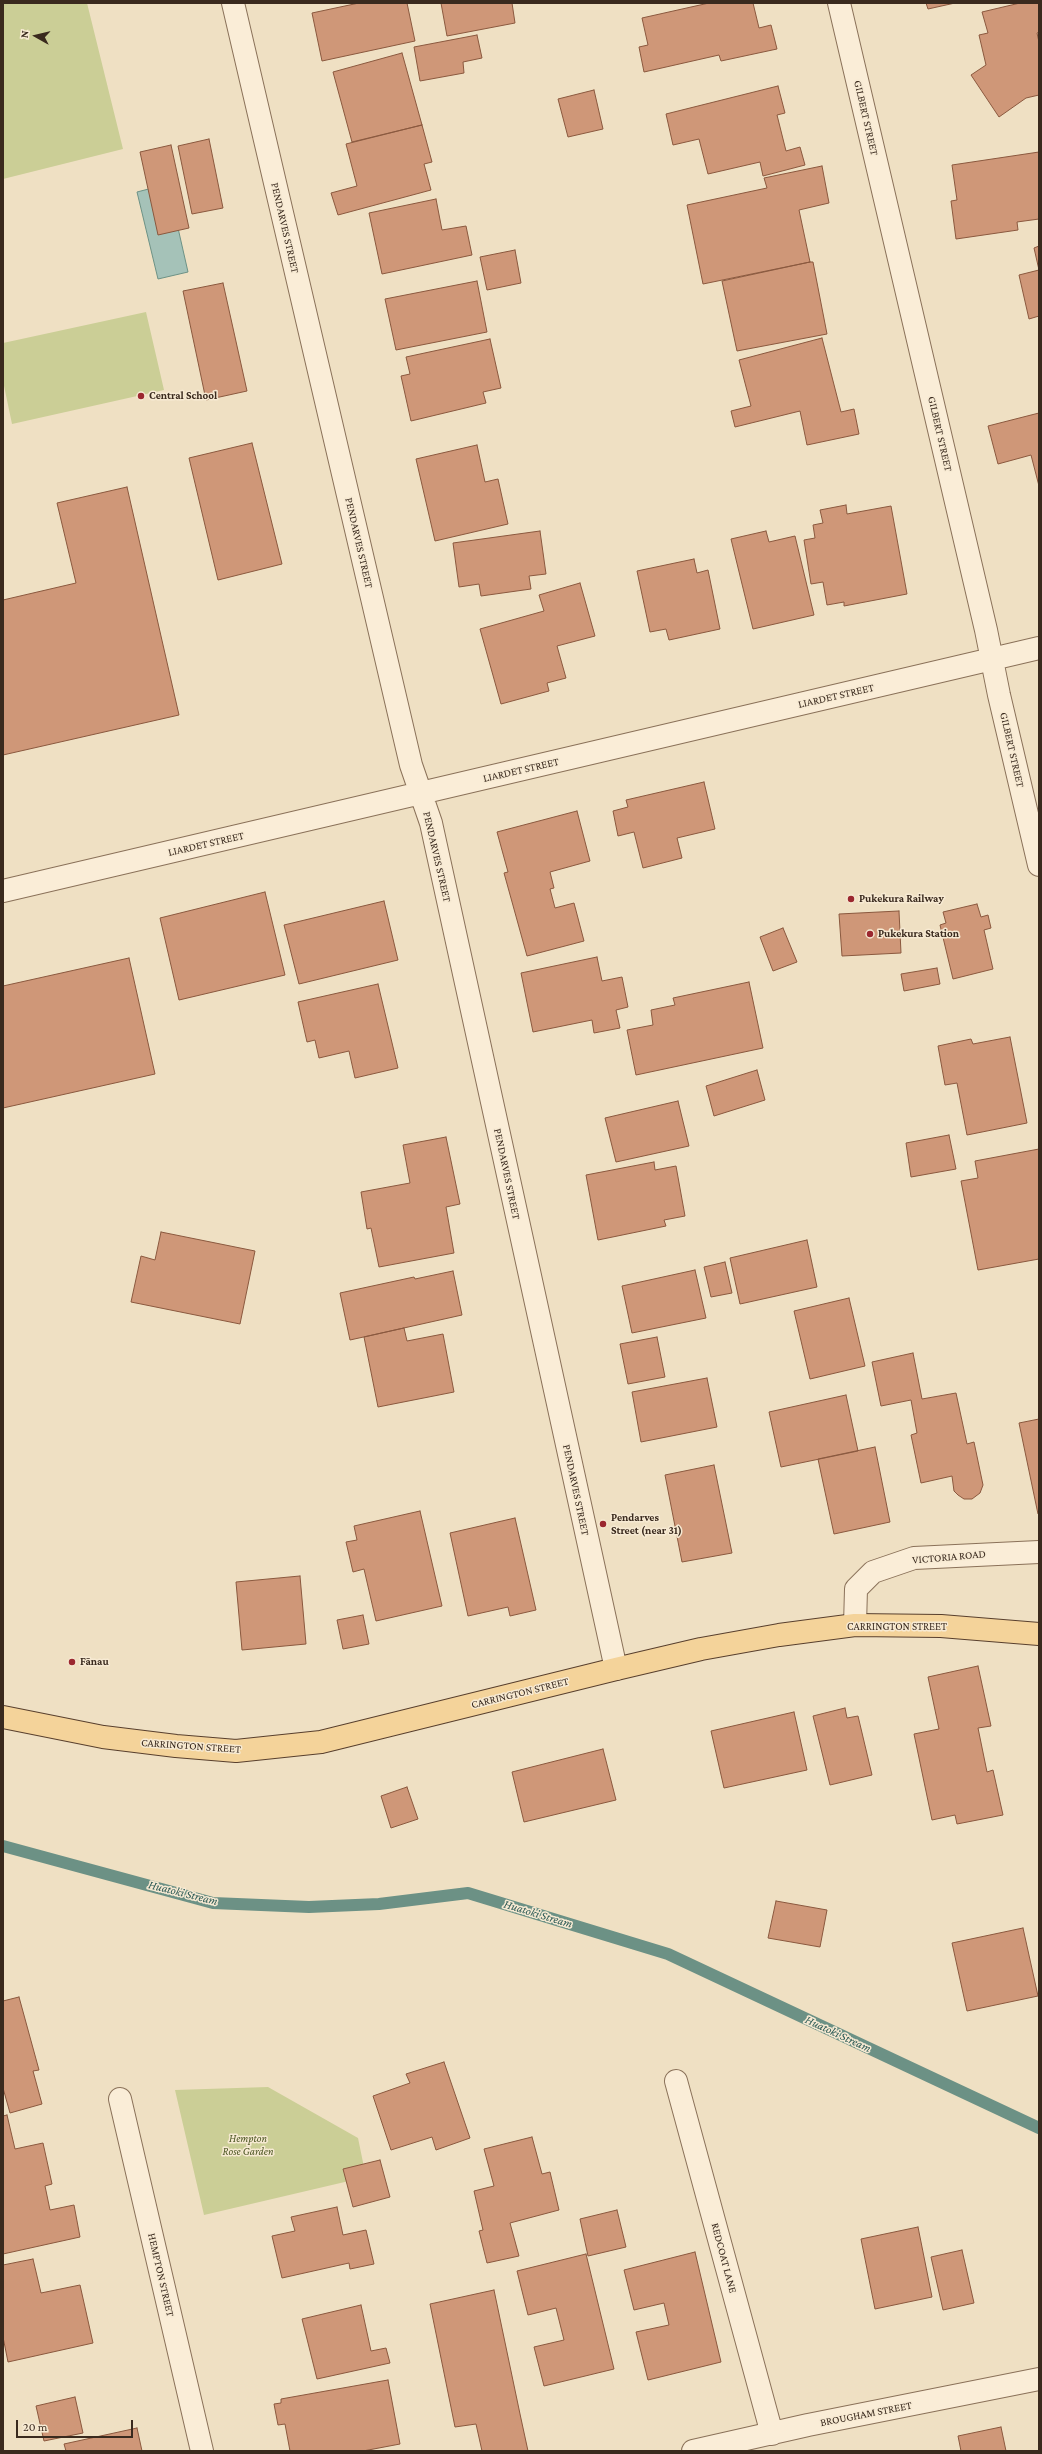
<!DOCTYPE html>
<html>
<head>
<meta charset="utf-8">
<style>
	body { margin:0 }
	#map { position:relative; width:1042px; height:2454px; overflow:hidden; background:#efe0c3; font-family:"Crimson Pro",serif }
	canvas { display:block }
	.frame { position:absolute; inset:0; border:4px solid #3a2a1e; pointer-events:none }
	.north { position:absolute; left:16px; top:16px; width:40px; height:40px; -webkit-text-stroke:3px #f7ead3; paint-order:stroke; rotate:278deg; font-size:11px; font-weight:700; line-height:16px; text-align:center; color:#3a2a1e }
	.north::after { content:''; display:block; margin:auto; width:14px; height:18px; background:#3a2a1e; clip-path:polygon(50% 0,100% 100%,50% 72%,0 100%) }
	.scale { position:absolute; left:16px; top:2420px; width:117px; height:18px; box-sizing:border-box; border:2px solid #3a2a1e; border-top:0; padding-left:5px; font-size:12px; line-height:14px; white-space:nowrap; color:#3a2a1e; -webkit-text-stroke:3px #f7ead3; paint-order:stroke }
</style>
</head>
<body>
<div id="map">
<canvas width="1042" height="2454"></canvas>
<div class="frame"></div>
<div class="north">N</div>
<div class="scale">20 m</div>
</div>
<script>
const ctx = document.querySelector('canvas').getContext('2d');
ctx.lineJoin = 'round';
function fill(path, color) { ctx.fillStyle = color; ctx.fill(path, 'evenodd'); }
const toPath = rows => new Path2D(rows.map(r => 'M' + r).join(''));
function strokePath(path, color, width, dash) { ctx.strokeStyle = color; ctx.lineWidth = width; ctx.lineCap = dash ? 'butt' : 'round'; ctx.setLineDash(dash || []); ctx.stroke(path); }
function drawText(font, color, halo, rows, align = 'center') {
  ctx.font = font + ' "Crimson Pro",serif'; ctx.lineWidth = 3; ctx.setLineDash([]); ctx.textBaseline = 'middle'; ctx.strokeStyle = halo; ctx.fillStyle = color; for (const [text, x, y, turn = 0] of rows) {
    ctx.save(); ctx.translate(x, y); ctx.rotate((+turn || 0) * Math.PI / 180); ctx.textAlign = isNaN(turn) ? turn : align; if (halo) ctx.strokeText(text, 0, 0); ctx.fillText(text, 0, 0); ctx.restore();
  }
}
const green = toPath([
	[3,3,87,3,123,149,3,179],
	[146,312,164,390,12,424,3,381,3,343],
	[268,2087,358,2138,366,2177,204,2215,175,2090]
]);
const water = toPath([
	[168,184,188,272,158,279,137,192,168,184]
]);
const stream = toPath([
	[3,1846,213,1903,309,1907,379,1904,468,1893,668,1954,1039,2128]
]);
const building = toPath([
	[359,3,407,3,415,41,322,61,312,13,359,3],
	[441,3,512,3,515,23,447,36,441,3],
	[709,3,753,3,759,28,771,25,777,49,721,61,719,55,644,72,639,47,648,45,642,18,709,3],
	[926,3,955,3,928,9,926,3],
	[1020,3,1039,3,1039,32,1037,33,1039,42,1039,95,1026,98,999,117,971,75,986,65,979,35,988,33,982,12,1020,3],
	[477,35,482,58,463,62,464,73,420,81,414,47,477,35],
	[402,53,422,125,352,142,333,72,402,53],
	[778,86,785,113,777,115,786,151,800,147,805,165,763,176,760,162,708,174,699,139,673,145,666,114,778,86],
	[594,90,603,129,568,137,558,99,594,90],
	[422,125,432,162,424,164,431,190,338,215,331,193,357,186,346,144,422,125],
	[209,139,223,208,192,214,178,146,209,139],
	[171,145,189,228,158,235,140,152,171,145],
	[1039,152,1039,219,1017,222,1018,230,956,239,951,201,957,200,952,165,1039,152],
	[822,166,829,203,799,210,810,262,703,284,687,205,767,188,764,178,822,166],
	[436,199,442,230,466,226,472,255,382,274,369,213,436,199],
	[1039,246,1039,316,1029,319,1019,275,1039,270,1034,248,1039,246],
	[515,250,521,283,487,290,480,257,515,250],
	[810,262,813,262,827,334,737,351,722,281,810,262],
	[477,281,487,332,396,350,385,299,477,281],
	[223,283,247,391,206,400,183,291,223,283],
	[822,338,841,412,854,409,859,434,807,445,800,411,735,427,731,411,751,406,739,360,822,338],
	[490,339,501,388,483,392,486,403,411,421,401,376,410,374,406,357,490,339],
	[1039,413,1039,486,1031,455,998,464,988,426,1039,413],
	[252,443,282,564,218,580,189,458,252,443],
	[477,445,485,482,498,479,508,524,435,541,416,459,477,445],
	[127,487,179,715,3,755,3,600,76,583,57,503,127,487],
	[846,505,847,514,891,506,907,594,844,606,844,602,827,605,823,582,811,584,804,540,815,538,813,525,823,523,820,510,846,505],
	[540,531,546,574,529,576,531,589,481,596,479,584,459,587,453,543,540,531],
	[766,531,769,542,795,536,814,615,753,629,731,539,766,531],
	[694,559,697,573,708,570,720,629,669,640,666,629,650,632,637,571,694,559],
	[580,583,595,636,557,646,566,678,547,683,549,691,501,704,480,629,544,611,539,595,580,583],
	[704,782,715,829,677,838,682,858,643,868,634,832,618,836,613,811,628,807,626,800,704,782],
	[577,811,590,861,550,872,554,888,550,889,555,908,574,903,584,941,527,956,504,873,508,872,497,832,577,811],
	[265,892,285,975,179,1000,160,918,265,892],
	[384,901,398,960,299,984,284,925,384,901],
	[977,904,981,917,988,915,991,928,984,930,993,969,953,979,940,925,946,923,943,912,977,904],
	[899,911,901,953,842,956,839,914,899,911],
	[783,928,797,962,773,971,760,937,783,928],
	[597,957,602,981,622,977,628,1007,616,1010,620,1028,594,1033,592,1020,533,1032,521,973,597,957],
	[129,958,155,1074,3,1108,3,986,129,958],
	[937,968,940,984,904,991,901,974,937,968],
	[749,982,763,1048,636,1075,627,1030,653,1025,651,1010,675,1005,673,998,749,982],
	[378,984,398,1068,355,1078,349,1051,319,1058,315,1040,307,1042,298,1002,378,984],
	[1010,1037,1027,1123,967,1135,957,1083,945,1085,938,1046,971,1039,973,1044,1010,1037],
	[757,1070,765,1100,714,1116,706,1086,757,1070],
	[678,1101,689,1146,616,1162,605,1118,678,1101],
	[949,1135,956,1169,911,1177,906,1143,949,1135],
	[446,1137,460,1204,446,1207,454,1253,379,1267,371,1228,367,1229,361,1192,410,1183,403,1145,446,1137],
	[1039,1149,1039,1259,978,1270,961,1181,978,1178,975,1161,1039,1149],
	[654,1162,655,1170,676,1166,685,1216,664,1220,666,1226,598,1240,586,1175,654,1162],
	[161,1232,255,1251,240,1324,131,1302,141,1256,155,1260,161,1232],
	[807,1240,817,1287,740,1304,730,1258,807,1240],
	[725,1262,732,1293,711,1297,704,1267,725,1262],
	[695,1270,706,1318,632,1333,622,1286,695,1270],
	[453,1271,462,1315,350,1340,340,1293,414,1277,415,1279,453,1271],
	[849,1298,865,1366,810,1379,794,1311,849,1298],
	[404,1328,407,1341,443,1334,454,1392,378,1407,364,1337,404,1328],
	[657,1337,665,1377,628,1384,620,1344,657,1337],
	[913,1353,922,1399,956,1393,967,1444,974,1442,983,1485,980,1493,972,1499,964,1499,958,1495,954,1491,952,1476,921,1483,911,1435,917,1433,911,1400,881,1406,872,1362,913,1353],
	[707,1378,717,1427,641,1442,632,1392,707,1378],
	[846,1395,858,1451,781,1467,769,1412,846,1395],
	[1039,1419,1039,1514,1038,1514,1019,1423,1039,1419],
	[875,1447,890,1522,834,1534,818,1459,875,1447],
	[714,1465,732,1553,682,1562,665,1475,714,1465],
	[420,1511,442,1606,376,1621,364,1569,353,1572,346,1542,357,1540,354,1526,420,1511],
	[515,1518,536,1610,510,1616,508,1607,468,1616,450,1533,515,1518],
	[300,1576,306,1644,242,1650,236,1582,300,1576],
	[363,1615,369,1644,343,1649,337,1620,363,1615],
	[978,1666,991,1726,978,1728,987,1772,993,1770,1003,1815,957,1824,955,1815,932,1820,914,1734,939,1729,928,1677,978,1666],
	[845,1708,847,1718,858,1716,872,1775,830,1785,813,1716,845,1708],
	[794,1712,807,1770,724,1788,711,1731,794,1712],
	[603,1749,616,1800,524,1822,512,1772,603,1749],
	[407,1787,418,1819,391,1828,381,1796,407,1787],
	[776,1901,827,1910,820,1947,768,1938,776,1901],
	[1023,1928,1038,1996,967,2011,952,1943,1023,1928],
	[19,1997,39,2070,33,2071,42,2104,10,2113,3,2088,3,2001,19,1997],
	[444,2062,470,2138,436,2150,432,2137,391,2150,373,2096,410,2083,406,2074,444,2062],
	[7,2115,15,2149,43,2143,52,2184,45,2186,50,2210,74,2205,80,2237,3,2254,3,2116,7,2115],
	[532,2137,542,2174,550,2172,559,2210,510,2223,519,2256,487,2263,479,2231,483,2230,474,2191,494,2186,484,2149,532,2137],
	[380,2160,390,2197,353,2207,343,2169,380,2160],
	[337,2207,343,2235,366,2230,374,2264,350,2269,349,2263,282,2278,272,2236,295,2231,291,2217,337,2207],
	[617,2210,626,2247,588,2256,580,2219,617,2210],
	[918,2227,932,2297,875,2309,861,2239,918,2227],
	[962,2250,974,2303,943,2310,931,2257,962,2250],
	[695,2252,721,2362,648,2380,636,2332,669,2325,664,2303,634,2310,624,2270,695,2252],
	[586,2254,614,2369,544,2386,534,2347,564,2340,556,2308,528,2315,517,2271,586,2254],
	[33,2259,41,2293,80,2285,93,2343,8,2362,3,2337,3,2265,33,2259],
	[494,2290,520,2414,528,2451,482,2451,476,2424,455,2427,430,2304,494,2290],
	[361,2305,371,2351,386,2348,390,2363,317,2379,302,2319,361,2305],
	[388,2380,400,2444,363,2451,290,2451,285,2424,278,2425,274,2404,281,2403,281,2399,388,2380],
	[75,2397,83,2433,44,2441,36,2406,75,2397],
	[1001,2427,1006,2451,961,2451,958,2436,1001,2427],
	[137,2428,142,2451,66,2451,64,2444,137,2428]
]);
const minor = toPath([
	[233,3,411,765,431,823,616,1669],
	[839,3,986,630,999,695,1039,865],
	[3,891,1039,648],
	[855,1625,856,1589,873,1572,914,1558,1039,1552],
	[676,2081,772,2434],
	[120,2099,202,2451],
	[693,2451,808,2425,1039,2379]
]);
const major = toPath([
	[3,1717,103,1737,176,1746,236,1751,321,1742,616,1669,701,1649,779,1635,855,1625,941,1626,1039,1634]
]);
const markers = [
	[141,396,4,"#9b272f"],
	[851,899,4,"#9b272f"],
	[870,934,4,"#9b272f"],
	[603,1524,4,"#9b272f"],
	[72,1662,4,"#9b272f"]
];
const streetNames = [
	["GILBERT STREET",866,118,77],
	["PENDARVES STREET",285,228,77],
	["GILBERT STREET",940,434,77],
	["PENDARVES STREET",359,543,77],
	["LIARDET STREET",836,696,-13],
	["GILBERT STREET",1012,750,77],
	["LIARDET STREET",521,770,-13],
	["LIARDET STREET",206,844,-13],
	["PENDARVES STREET",437,857,77],
	["PENDARVES STREET",507,1174,78],
	["PENDARVES STREET",576,1490,78],
	["VICTORIA ROAD",949,1557,-5],
	["CARRINGTON STREET",897,1627],
	["CARRINGTON STREET",520,1693,-14],
	["CARRINGTON STREET",191,1746,4],
	["REDCOAT LANE",724,2258,75],
	["HEMPTON STREET",161,2275,77],
	["BROUGHAM STREET",866,2414,-11]
];
const poiNames = [
	["Central School",149,396],
	["Pukekura Railway",859,899],
	["Pukekura Station",878,934],
	["Pendarves",611,1518],
	["Street (near 31)",611,1531],
	["Fānau",80,1662]
];
const parkNames = [
	["Hempton",248,2139],
	["Rose Garden",248,2152]
];
const waterNames = [
	["Huatoki Stream",183,1893,14],
	["Huatoki Stream",538,1914,17],
	["Huatoki Stream",838,2034,25]
];
fill(green, '#cbce96');
fill(water, '#a5c2b8');
strokePath(water, '#6c9185', 1);
strokePath(stream, '#6c9185', 12);
fill(building, '#cf9778');
strokePath(building, '#8a583e', 1);
strokePath(minor, '#8a7159', 24);
strokePath(major, '#583f2d', 24);
strokePath(minor, '#faedd7', 22);
strokePath(major, '#f4d39a', 22);
for (const [x, y, r, color] of markers) { const dot = new Path2D(); dot.arc(x, y, r, 0, 2 * Math.PI); ctx.fillStyle = color; ctx.fill(dot); strokePath(dot, '#f7ead3', 1.5); }
drawText('11px', '#3a2a1e', '#f7ead3', streetNames);
drawText('bold 11px', '#3a2a1e', '#f7ead3', poiNames, 'left');
drawText('italic 11px', '#4d5724', '#f7ead3', parkNames);
drawText('italic 12px', '#2c5a55', '#f7ead3', waterNames);
</script>
</body>
</html>
